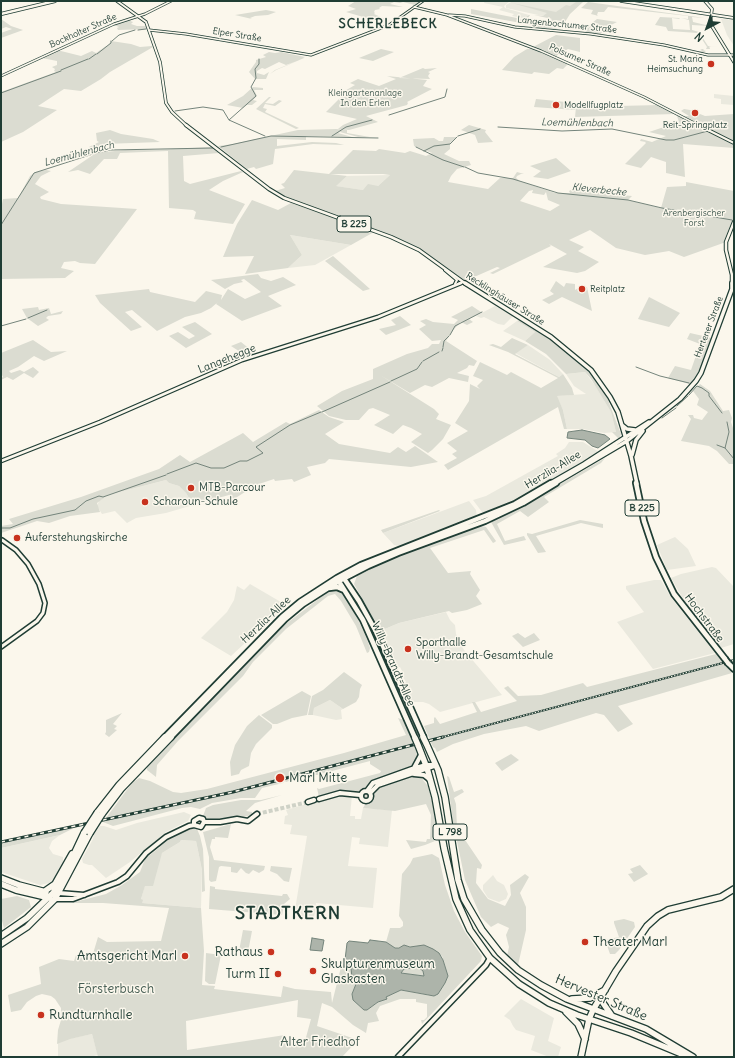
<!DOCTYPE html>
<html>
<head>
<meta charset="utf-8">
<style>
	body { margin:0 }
	#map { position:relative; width:735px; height:1058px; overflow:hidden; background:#fbf7ec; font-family:Delius,sans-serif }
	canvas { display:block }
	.frame { position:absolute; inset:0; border:2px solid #1f3d34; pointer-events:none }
	.north { position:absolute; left:687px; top:8px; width:40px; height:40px; -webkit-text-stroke:3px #fbf7ec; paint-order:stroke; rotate:221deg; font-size:11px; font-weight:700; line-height:16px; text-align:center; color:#1f3d34 }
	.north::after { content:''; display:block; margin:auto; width:14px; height:18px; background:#1f3d34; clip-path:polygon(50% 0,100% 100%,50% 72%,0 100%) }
</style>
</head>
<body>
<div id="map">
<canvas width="735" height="1058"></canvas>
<div class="frame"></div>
<div class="north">N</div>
</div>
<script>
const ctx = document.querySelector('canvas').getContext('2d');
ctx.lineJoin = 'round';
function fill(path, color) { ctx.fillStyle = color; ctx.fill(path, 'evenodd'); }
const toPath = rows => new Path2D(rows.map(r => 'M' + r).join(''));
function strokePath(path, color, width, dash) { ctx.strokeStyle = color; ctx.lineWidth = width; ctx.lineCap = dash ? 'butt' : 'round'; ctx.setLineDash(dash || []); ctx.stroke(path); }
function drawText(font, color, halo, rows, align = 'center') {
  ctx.font = font + ' Delius,sans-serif'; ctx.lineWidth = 3; ctx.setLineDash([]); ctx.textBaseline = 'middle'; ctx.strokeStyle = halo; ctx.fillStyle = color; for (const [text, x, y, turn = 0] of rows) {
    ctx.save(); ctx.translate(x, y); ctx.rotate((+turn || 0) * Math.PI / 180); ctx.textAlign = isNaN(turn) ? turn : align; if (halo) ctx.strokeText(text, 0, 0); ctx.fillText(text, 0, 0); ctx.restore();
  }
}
const built = toPath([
	[485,1,510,1,504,6,505,8,529,15,523,18,512,16,514,14,499,10,503,7,484,3],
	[513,1,578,1,569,13,543,16,506,8,506,5],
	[721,19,734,20,734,46,727,35],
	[714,94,734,96,734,105,721,104,721,99,714,98],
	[390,175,378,186,363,190,335,186,347,176],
	[290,235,351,245,315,265,288,268,302,255],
	[495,306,513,316,504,325,498,324,484,317,481,318,476,316],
	[517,321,535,332,525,341,503,331],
	[528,345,550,360,563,374,559,377,515,353],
	[585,372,596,387,611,412,616,432,604,433,583,429,567,429,563,410,556,396,586,394,574,386,566,374],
	[569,442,583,442,599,452,523,497,488,513,482,512,473,500,486,496,558,456,556,454,565,448],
	[166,480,169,483,179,486,186,493,193,505,166,513,136,518,127,523,115,511,102,514,97,506,99,501,108,495],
	[469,501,476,510,477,517,446,529,399,546,394,545,383,533],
	[675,537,688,549,696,566,667,570,657,545],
	[712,567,716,568,734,587,734,644,721,648,693,616,671,578,681,574],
	[654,580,661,580,670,596,715,653,653,669,617,622,644,612,626,589,626,586],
	[250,584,286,605,231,656,201,638,227,612,234,600,237,586,244,590],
	[446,612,450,620,455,625,456,634,464,650,502,695,440,712,429,704,423,702,412,702,405,683,406,682,403,677,404,675,400,667,397,668,380,631,399,623],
	[330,700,343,709,341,710,342,719,336,720,313,715,314,708],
	[341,794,352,795,350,816,355,816,355,819,361,819,363,808,392,810,388,847,359,844,360,838,352,837,348,866,377,868,373,908,316,903,314,918,294,916,307,836,290,834,292,825,284,824,285,816,288,815,286,810],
	[184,812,191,815,188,821,166,832,130,862,106,878,92,865,89,865,83,863,82,859,93,839,94,834,100,826,104,826,116,830,137,823],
	[60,835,52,841,49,848,53,854,63,857,63,862,54,878,49,883,40,885,1,872,1,848],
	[181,840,196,841,202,870,201,908,142,903,141,899,145,885,162,853,180,842],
	[493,875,497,881,504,885,508,894,506,899,499,902,488,898,483,890,483,885],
	[521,999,554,1018,548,1041,561,1047,558,1057,549,1057,531,1050,535,1036,516,1030,513,1026,510,1020,504,1016],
	[92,1034,98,1055,89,1057,58,1057,58,1041]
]);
const green = toPath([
	[356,1,421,1,415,5,403,2,400,3,394,2,390,4,403,7,402,7,382,6,379,8,380,9,375,10,374,12,375,13,374,14,385,19,377,21,346,12,356,9,348,6],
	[574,1,583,2,570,14,565,22,556,20,546,23,526,19,522,21,558,29,537,28,538,26,471,14,471,9,522,19,529,15,530,15,528,18,548,22,552,19,534,15,543,16,547,13,512,3,556,12,566,5,570,6,576,2],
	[588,2,705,18,692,17,693,22,710,26,692,25,692,30,699,32,708,46,722,47,709,46,710,49,704,49,703,50,706,51,703,53,699,52,702,50,700,49,706,49,707,47,698,33,668,31,666,27,655,25,660,17,679,18,680,19,672,18,673,29,690,30,689,20,681,18,688,19,688,16,608,7,604,12,598,12,597,15,598,16,595,15,591,14,593,10,581,8],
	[266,10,276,12,268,15,255,16,250,18,252,19,235,15],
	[1,19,11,26,23,30,1,38,1,33,12,29,6,27,1,29],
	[597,19,617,22,605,28,600,28,600,31,602,32,601,34,585,32,587,27],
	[128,20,133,22,131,24,137,26,146,26,147,29,118,30,117,28,119,27,114,25],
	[556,35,580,38,580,52,568,49,556,56,533,47],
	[111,41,131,44,140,47,152,46,153,47,110,72,101,79,81,91,64,89,38,106,57,110,23,132,1,142,1,92,56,72,54,71,55,69,52,67,57,65,57,61,42,58,57,50,81,56,92,51,96,53,109,44],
	[381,49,394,52,373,61,359,58],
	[527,49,535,49,569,63,563,69,557,68,549,74,534,72,532,74,502,70,514,57],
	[269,52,275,53,281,52,305,57,303,58,304,58,288,65,276,70,270,74,275,70,297,61,286,65,279,62,265,69,262,68,257,71,257,73,264,75,269,72,266,79,255,79,249,72,256,62,256,60,266,57,263,55],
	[423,68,425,69,437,68,428,72,430,73,428,76,430,79,399,78],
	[387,76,427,80,423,86,432,89,407,102,408,103,407,105,366,116,378,122,349,130,338,129,343,125,357,119,326,112,345,93,343,92,355,85,350,83,358,79,379,86,396,79],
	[253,87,263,88,263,90,254,90,257,96,253,100,257,101,252,105,247,105,243,108,227,105,243,96],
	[269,97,271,97,265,103,273,104,279,100,282,101,275,106,265,104,263,108,267,109,265,112,299,128,296,129,256,109],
	[536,99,576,103,575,110,534,107],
	[660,105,675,114,575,117,576,107],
	[684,109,690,110,705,116,734,114,734,148,683,144,685,177,666,173,666,162,651,157,641,168,625,164,646,143,645,143,646,142,640,141,641,139,652,142,666,136,649,132,679,122,677,116,689,116,681,111],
	[469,125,486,130,485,132,493,142,478,143,475,135,461,130],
	[336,129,347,130,347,133,370,137,358,137,340,132,338,133,352,137,306,136,306,140,277,139,277,146,312,142,336,143,344,145,313,144,275,149,273,164,256,169,254,167,247,169,218,146,233,144,298,130],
	[110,130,121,134,153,139,160,142,104,144,100,146,99,149,104,150,105,152,135,149,154,150,211,147,219,153,183,156,184,181,190,184,241,171,243,172,223,181,209,190,245,204,233,224,194,219,196,212,193,210,169,208,168,151,120,153,117,159,104,159,90,174,78,170,68,172,96,153,89,147,99,142,97,141,96,133],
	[444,137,457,137,450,143,450,149,444,154,459,161,469,161,471,165,457,169,451,176,448,182,488,189,500,178,513,178,517,172,524,174,521,174,517,176,516,178,520,181,555,193,570,193,569,191,571,190,632,196,628,200,661,208,667,187,686,186,686,182,734,191,734,219,726,242,684,257,669,251,645,255,616,248,590,230,569,240,584,247,578,251,599,262,585,271,577,273,543,267,567,254,549,244,551,246,493,274,490,273,500,268,497,267,465,281,415,247,379,231,293,202,275,191,285,188,281,184,284,183,294,170,329,174,353,150,376,151,379,149,405,153,410,151,426,156,432,153,414,146,413,139,434,138,439,141,443,141],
	[330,174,383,174,390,175,378,186,368,184,363,190,336,186,347,176],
	[533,190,532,193,544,195,546,192,548,200,560,205,550,211,520,201,529,191],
	[556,158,571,171,548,179,533,177,541,171,530,166],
	[46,170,51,171,41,176,35,184,49,192,40,197,41,199,61,204,137,209,95,264,80,263,75,261,64,262,61,268,74,271,65,278,1,279,1,219,2,214,1,213,2,206,1,208,1,201,2,204,3,199,18,198,30,176,35,172],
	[252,200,278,210,291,203,374,232,351,245,290,235,302,255,288,268,245,274,254,256,223,257,237,224],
	[333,256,351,272,370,289,363,291,325,261],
	[258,274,261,278,271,281,283,277,296,285,268,296,282,306,242,321,216,304,218,302,211,308,201,313,185,317,157,331,132,310,125,312,142,327,131,331,100,303,95,295,149,289,150,292,195,302,206,291,222,295,221,300,228,289,245,299,261,292,244,279,241,280,243,282,234,284,225,289,211,280],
	[556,281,564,287,566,283,575,284,575,290,580,287,587,287,592,311,562,297,549,304,542,300,554,294,550,291],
	[649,297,680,313,669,327,638,319],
	[472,306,481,312,483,312,469,319,473,322,467,325,461,322,455,328,446,341,477,361,474,366,469,365,467,368,457,373,469,376,468,382,449,378,432,387,425,385,410,393,380,375,434,409,439,414,436,419,451,425,443,439,432,450,428,453,411,442,422,434,411,428,403,425,393,434,374,425,390,415,373,408,369,409,359,420,346,420,329,416,317,406,342,391,373,379,373,369,407,354,428,348,432,344,439,344,441,340,432,341,419,329,426,325,420,321,426,319,433,322,454,324,458,320,451,317],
	[38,307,39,310,49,308,51,314,63,311,61,314,48,316,46,318,49,320,38,326,27,318,22,309],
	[400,316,411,325,386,335,379,329,396,325,391,320],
	[519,320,557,343,589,372,606,395,621,434,619,439,612,432,616,432,611,412,591,379,585,372,566,374,546,354,525,341,535,332,517,321],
	[195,322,212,334,186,348,169,336,178,332,189,339,195,336,182,327],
	[690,333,712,338,701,373,693,385,668,378,675,366,691,370,700,344,687,339],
	[512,338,528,345,515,354,559,377,563,374,572,388,574,395,557,396,563,410,567,429,564,429,558,407,448,470,444,465,457,458,452,454,457,451,447,443,468,431,455,423,469,401,470,384,480,389,477,386,483,380,473,376,480,362,507,375,511,372,541,388,558,378,508,352,489,345,493,344,501,347],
	[33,340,51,352,67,351,44,361,34,356,18,367,9,371,11,373,20,370,24,372,33,367,39,372,33,378,24,373,13,380,7,377,1,380,3,376,1,375,1,353],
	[241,342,256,354,248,357,231,346],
	[700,384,710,391,723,411,729,410,732,418,731,422,734,431,734,464,729,464,717,451,709,446,681,441,691,419,688,415,693,415,694,418,702,420,708,412,697,405,699,399,693,391],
	[319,410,329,417,344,422,325,434,339,444,390,453,398,447,406,452,415,446,438,462,411,467,329,459,325,463,307,467,311,475,294,482,292,479,275,481,274,479,256,485,234,499,229,495,193,505,186,493,179,486,169,483,166,480,108,495,97,503,100,512,70,516,49,523,37,521,1,533,1,526,13,524,9,519,81,497,145,474,159,469,180,455,190,462,243,433,253,442,286,422,290,424],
	[605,458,601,463,544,497,549,502,528,517,520,511,497,524,505,541,524,536,526,540,504,545,491,522,519,508],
	[439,510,440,511,383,533,381,530],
	[580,520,603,524,603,528,581,523,536,536,546,552,538,553,527,535,527,533,532,534],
	[481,526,486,527,496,541,495,542,493,543,484,530,430,548,448,573,471,571,470,574,480,590,476,596,482,604,467,610,452,613,449,611,399,623,380,631,354,584,357,576,381,564,427,544],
	[330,590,341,591,350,604,365,634,370,648,369,652,367,653,356,626,341,601,335,594,328,596,286,629,253,662,243,676,178,741,157,765,156,777,147,770,147,765,282,627],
	[518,633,525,638,534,633,540,640,523,647,512,636],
	[716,654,732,673,618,706,633,724,618,732,604,715,596,713,539,731,526,726,484,734,453,744,437,752,435,748,433,747,424,726,434,723,434,718,435,717,440,724,477,712,472,702,475,702,481,712,517,701,504,688,508,686,518,696,541,695,583,683,587,687],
	[344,672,362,685,360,689,359,697,356,702,343,709,330,700,314,708,313,715,308,715,312,696,323,690],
	[302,691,311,696,307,715,292,718,277,724,273,724,261,715],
	[122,713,113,724,117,726,114,729,117,730,109,737,105,734,106,732,106,720],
	[259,715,272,725,272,728,256,744,251,753,249,766,241,770,239,774,231,776,230,762,235,745,247,726],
	[398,718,404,720,417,753,417,758,415,759,421,765,426,774,423,780,428,786,435,813,437,832,435,841,425,845,411,849,406,840,426,842,427,839,430,839,431,815,426,804,395,811,363,808,366,803,358,793,345,792,319,797,317,788,319,789,380,773,381,771,370,764,370,761,317,775,308,775,307,777,302,777,286,782,285,781,283,783,262,788,255,798,241,798,212,803,200,809,191,807,182,808,113,826,103,822,132,783,139,778,150,781,173,792,181,793,207,789,344,753,406,735],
	[511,754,519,760,502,771,495,763],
	[447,776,449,777,454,792,462,789,464,792,454,798,456,804,457,828,482,865,481,869,477,868,476,883,488,899,505,906,511,895,510,885,525,874,529,877,520,893,526,907,526,930,518,965,507,956,509,947,506,935,509,928,498,923,491,927,481,917,465,880,453,822],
	[282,795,255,803,246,811,252,812,252,814,248,816,208,820,203,816,206,808,213,805,241,800,261,800],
	[231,824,228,838,215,837,215,839,212,839,210,847,214,860,265,866,264,870,259,873,253,870,249,874,246,873,241,868,237,873,231,872,231,867,221,866,219,867,216,881,211,882,209,880,209,857,203,832],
	[78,826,60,835,1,848,1,843],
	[193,827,197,829,200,836,203,849,205,891,202,892,202,870,196,841,181,840,180,842,162,853,153,886,145,886,141,899,143,900,142,903,201,908,204,951,202,985,215,986,214,989,281,997,283,986,295,989,331,992,332,1003,342,963,345,960,351,968,356,984,352,994,353,1000,364,1010,367,1010,386,997,401,990,432,996,438,993,448,977,442,956,408,946,394,948,386,942,390,928,400,928,403,926,403,922,399,916,402,874,410,864,413,858,432,854,439,858,445,885,454,911,465,932,482,956,481,961,422,1024,421,1020,424,1020,427,1017,427,1004,416,1002,416,999,400,999,380,1006,376,1013,379,1021,368,1023,366,1033,353,1025,332,1007,322,1003,317,1026,358,1040,342,1057,98,1057,92,1034,70,1039,57,1044,58,1030,61,1020,61,1008,55,999,51,996,42,994,36,996,27,1002,21,1010,11,1012,8,995,41,984,39,967,59,959,74,961,76,955,92,957,98,937,107,942,161,941,169,908,103,903,71,903,106,894,122,885,140,872,147,854,150,855,160,847,157,846,166,839],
	[298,1000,297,1017,311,1019,305,1041,285,1040,285,1035,187,1050,186,1021],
	[640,865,648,874,634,882,628,874,633,873,630,869],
	[271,866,292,868,289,882,284,881,277,874,270,871],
	[210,886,215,887,215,889,282,896,283,894,287,894,290,899,284,904,282,915,209,909],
	[17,896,29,900,31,907,4,928,1,917,1,899],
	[624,919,634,922,635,927,619,950,615,954,610,954,605,940,619,937,614,923,614,921],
	[243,930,252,931,248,952,239,951],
	[206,953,221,955,215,984,209,984,205,981],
	[418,967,423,971,424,976,401,973,404,969]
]);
const water = toPath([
	[582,430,605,435,610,439,598,448,592,446,585,440,567,438,568,432,582,430],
	[312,938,324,940,322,951,310,950,312,938],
	[370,940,386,942,395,948,399,948,404,945,410,947,424,945,433,949,439,953,443,960,448,976,445,983,438,994,434,996,401,990,386,997,387,999,378,1002,367,1010,364,1010,353,1000,352,994,356,984,352,978,351,968,345,960,347,943,349,941,368,943,370,940],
	[418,967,423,971,424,976,401,973,404,969,418,967]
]);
const stream = toPath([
	[138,30,146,29],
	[112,41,119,35,135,30],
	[97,54,111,43,111,41],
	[89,59,96,54],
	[259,59,259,64,255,69,256,78,251,87,256,96,229,120,265,136],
	[61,70,88,59],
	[1,93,61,71],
	[175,111,203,107,223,110,229,120],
	[389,115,445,97,447,89],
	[498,127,562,131,612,129,666,140,674,140,708,131],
	[332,136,346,127,372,120],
	[458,136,480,129],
	[221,147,271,136,378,138],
	[416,147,443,160,464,167],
	[424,151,434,146,450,144,457,137],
	[465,167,478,173,513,179,558,193,628,200,662,208,732,220],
	[1,225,34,173,96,153,111,150,213,148],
	[28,318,47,310],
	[1,326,26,319],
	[450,335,455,326,482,312],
	[443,347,444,341,449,336],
	[442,351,443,348],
	[423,361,439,352],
	[636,367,660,376,689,383],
	[391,381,417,369,422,362],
	[689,395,697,386,702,388,709,393,709,396,722,413],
	[677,406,688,396],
	[322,412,390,382],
	[662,418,676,408],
	[727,422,729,432,725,448,734,459],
	[717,445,725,448],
	[167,474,196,463,211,468,224,468,240,461,247,461,263,453,256,447,290,425,321,412],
	[1,528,10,528,33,519,75,510,86,501,99,496,103,497,166,475]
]);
const minorTunnel = toPath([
	[257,814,308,802]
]);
const minorFar4 = toPath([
	[414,7,447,15,541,51,644,97,700,126],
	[449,15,465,16,515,27,591,34,664,45,708,55,734,55],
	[149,30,186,34,311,55,389,25,423,1],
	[1,76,114,24,145,14,171,1]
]);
const minorFar3 = toPath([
	[698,125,734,143],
	[445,270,457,280,455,284],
	[458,284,463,282]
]);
const minorFar2 = toPath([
	[1,461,100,422,242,360,378,317,461,283]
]);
const minorFar1 = toPath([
	[1,647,37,621,43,613,45,603,39,584,28,564,16,550,2,540]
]);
const minor = toPath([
	[414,768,421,755],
	[414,774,424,775,429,779],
	'361 796a5 5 0 1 1 10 0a5 5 0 1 1-10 0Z',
	[367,791,373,783,412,769,426,765,436,765],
	[370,793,378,785,434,766],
	[319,799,340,793,360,795],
	[308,802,314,800],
	[194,825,194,821,199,818,203,819,204,822,220,822,237,819,248,821,257,814],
	[59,893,84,895],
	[55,899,73,899,118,882,127,876,146,853,166,837,189,826,194,825,201,827,204,822],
	[398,1057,486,965,490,958]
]);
const majorFar4 = toPath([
	[117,1,146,22,160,62,166,103,172,112,187,126],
	[621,1,734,18],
	[705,1,712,9,710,23,734,62]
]);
const majorFar3 = toPath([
	[186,125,269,189,284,198,391,237,419,250,466,284],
	[732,284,732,275,726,250,726,242,734,222]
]);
const majorFar2 = toPath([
	[465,283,551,337,591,370,610,397,618,412,631,456,637,484],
	[622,425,627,429,635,430],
	[632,455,636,440,643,431],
	[549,484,584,464,649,422],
	[554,484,627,441,680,399,696,381,701,373,732,289,732,283]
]);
const majorFar1 = toPath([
	[636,483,644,521,656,557,674,594,725,659],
	[343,577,359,601,379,637,423,736],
	[338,580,363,620,415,738],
	[329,588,337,587,344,590],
	[728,663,734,669],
	[164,738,282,617,300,602,337,578,361,565,515,504,551,483],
	[170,738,285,619,303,604,339,581,368,566,398,553,485,521,523,503,556,483]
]);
const major = toPath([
	[426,743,438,770,445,797,458,880,464,899,482,930,500,953,518,970,541,985,567,999,646,1029,693,1057],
	[418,745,427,768,435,797,444,848,456,899,470,930,490,958,519,984,549,1003,577,1015,631,1033,689,1057],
	[97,813,119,785,165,737],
	[102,814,121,789,171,737],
	[1,878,19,885,46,892],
	[1,884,16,890,50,898],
	[45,891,55,884,72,854],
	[1,936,27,918,53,893,68,867,84,833],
	[1,944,27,927,55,899,90,833],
	[602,996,603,1003,612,1016],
	[572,999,590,998,605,990],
	[566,1012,578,1024,585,1039],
	[581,1057,589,1019,593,1010,616,971,647,926,658,916,668,910,721,897,734,889]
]);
const highway = toPath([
	[1,14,55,1]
]);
const railFar1 = toPath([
	[439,738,734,660]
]);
const rail = toPath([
	[1,842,233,792,443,737]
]);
const majorBridgeFar1 = toPath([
	[725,659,728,663],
	[423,736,424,738]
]);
const majorBridge = toPath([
	[423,737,426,743],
	[415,738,418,745],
	[84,833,97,813],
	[90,833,102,814]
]);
const markers = [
	[711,64,4,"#c8321e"],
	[556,105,4,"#c8321e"],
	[695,113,4,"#c8321e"],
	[582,289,4,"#c8321e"],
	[191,488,4,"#c8321e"],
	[145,502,4,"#c8321e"],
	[17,538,4,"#c8321e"],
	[408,649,4,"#c8321e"],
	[280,778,5,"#c8321e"],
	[585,942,4,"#c8321e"],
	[271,952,4,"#c8321e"],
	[185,956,4,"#c8321e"],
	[313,971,4,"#c8321e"],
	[278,974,4,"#c8321e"],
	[41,1015,4,"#c8321e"]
];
const farStreetnames = [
	["Langenbochumer Straße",567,25,6],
	["Bockholter Straße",83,31,-24],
	["Elper Straße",237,35,9],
	["Polsumer Straße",580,60,24],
	["Recklinghäuser Straße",505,299,32],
	["Hertener Straße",709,327,-69]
];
const farPoinames = [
	["St. Maria",703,59,"right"],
	["Heimsuchung",703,69,"right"],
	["Modellfugplatz",564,105],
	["Reit-Springplatz",695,125,"center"],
	["Reitplatz",590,289]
];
const farParknames = [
	["Kleingartenanlage",365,93],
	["In den Erlen",365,103],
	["Arenbergischer",694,213],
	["Forst",694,223]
];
const farWaternames = [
	["Loemühlenbach",577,123,1],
	["Loemühlenbach",79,154,-15],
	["Kleverbecke",599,190,6]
];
const shields = [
	[354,224,34],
	[642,508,34],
	[450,832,34]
];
const shieldNames = [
	["B 225",354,224],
	["B 225",642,508],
	["L 798",450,832]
];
const streetNames = [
	["Langehegge",227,359,-22],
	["Herzlia-Allee",553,470,-31],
	["Hochstraße",704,618,53],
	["Herzlia-Allee",266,620,-43],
	["Willy-Brandt-Allee",393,664,66]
];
const poiNames = [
	["MTB-Parcour",199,488],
	["Scharoun-Schule",153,502],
	["Auferstehungskirche",25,538],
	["Sporthalle",416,643],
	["Willy-Brandt-Gesamtschule",416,656]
];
const farDistrictnames = [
	["SCHERLEBECK",388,24]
];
const nearPoinames = [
	["Marl Mitte",289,778],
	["Theater Marl",593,942],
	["Rathaus",263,952,"right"],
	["Amtsgericht Marl",177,956,"right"],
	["Skulpturenmuseum",321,964],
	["Glaskasten",321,979],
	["Turm II",270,974,"right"],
	["Rundturnhalle",49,1015]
];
const nearParknames = [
	["Försterbusch",116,989],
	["Alter Friedhof",320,1042]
];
const nearStreetnames = [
	["Hervester Straße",601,998,23]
];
const nearDistrictnames = [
	["STADTKERN",288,914]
];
fill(built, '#eae9de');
fill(green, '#dbdcd1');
fill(water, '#adb4aa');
strokePath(water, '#74847b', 1);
strokePath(stream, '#74847b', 1);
strokePath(minorTunnel, '#cfd2c7', 4, [4, 2]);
strokePath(minorFar4, '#1f3d34', 3);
strokePath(minorFar3, '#1f3d34', 4);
strokePath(minorFar2, '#1f3d34', 5);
strokePath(minorFar1, '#1f3d34', 6);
strokePath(minor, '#1f3d34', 7);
strokePath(majorFar4, '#1f3d34', 3.5);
strokePath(majorFar3, '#1f3d34', 4.5);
strokePath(majorFar2, '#1f3d34', 6);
strokePath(majorFar1, '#1f3d34', 8);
strokePath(major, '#1f3d34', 8);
strokePath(highway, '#1f3d34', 4);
strokePath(minorFar4, '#fbf7ec', 1.5);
strokePath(minorFar3, '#fbf7ec', 2);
strokePath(minorFar2, '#fbf7ec', 2.5);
strokePath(minorFar1, '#fbf7ec', 3);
strokePath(minor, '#fbf7ec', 4);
strokePath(majorFar4, '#fbf7ec', 2);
strokePath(majorFar3, '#fbf7ec', 2.5);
strokePath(majorFar2, '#fbf7ec', 3.5);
strokePath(majorFar1, '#fbf7ec', 4.5);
strokePath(major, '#fbf7ec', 5.5);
strokePath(highway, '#fbf7ec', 2.5);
strokePath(railFar1, '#1f3d34', 2);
strokePath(rail, '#1f3d34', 3);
strokePath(railFar1, '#fbf7ec', 1, [1.5]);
strokePath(rail, '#fbf7ec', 1.5, [4]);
strokePath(majorBridgeFar1, '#1f3d34', 8, []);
strokePath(majorBridge, '#1f3d34', 8, []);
strokePath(majorBridgeFar1, '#fbf7ec', 4.5);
strokePath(majorBridge, '#fbf7ec', 5.5);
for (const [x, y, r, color] of markers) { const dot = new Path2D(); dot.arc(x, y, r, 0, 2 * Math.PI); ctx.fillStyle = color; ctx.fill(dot); strokePath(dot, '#fbf7ec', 1.5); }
drawText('9px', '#1f3d34', '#fbf7ec', farStreetnames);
drawText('9px', '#1f3d34', '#fbf7ec', farPoinames, 'left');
drawText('9px', '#455d53', '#fbf7ec', farParknames);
drawText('italic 10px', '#425b52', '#fbf7ec', farWaternames);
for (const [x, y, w] of shields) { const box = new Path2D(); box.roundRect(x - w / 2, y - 8, w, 16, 3); ctx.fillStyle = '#fbf7ec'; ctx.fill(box); strokePath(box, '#1f3d34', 1); }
drawText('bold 10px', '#1f3d34', null, shieldNames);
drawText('11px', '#1f3d34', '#fbf7ec', streetNames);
drawText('11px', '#1f3d34', '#fbf7ec', poiNames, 'left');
ctx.letterSpacing = '1px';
drawText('bold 13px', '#1f3d34', '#fbf7ec', farDistrictnames);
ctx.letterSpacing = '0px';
drawText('13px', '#1f3d34', '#fbf7ec', nearPoinames, 'left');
drawText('13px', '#455d53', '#fbf7ec', nearParknames);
drawText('13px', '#1f3d34', '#fbf7ec', nearStreetnames);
ctx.letterSpacing = '1px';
drawText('bold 18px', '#1f3d34', '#fbf7ec', nearDistrictnames);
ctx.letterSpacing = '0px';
</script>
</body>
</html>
